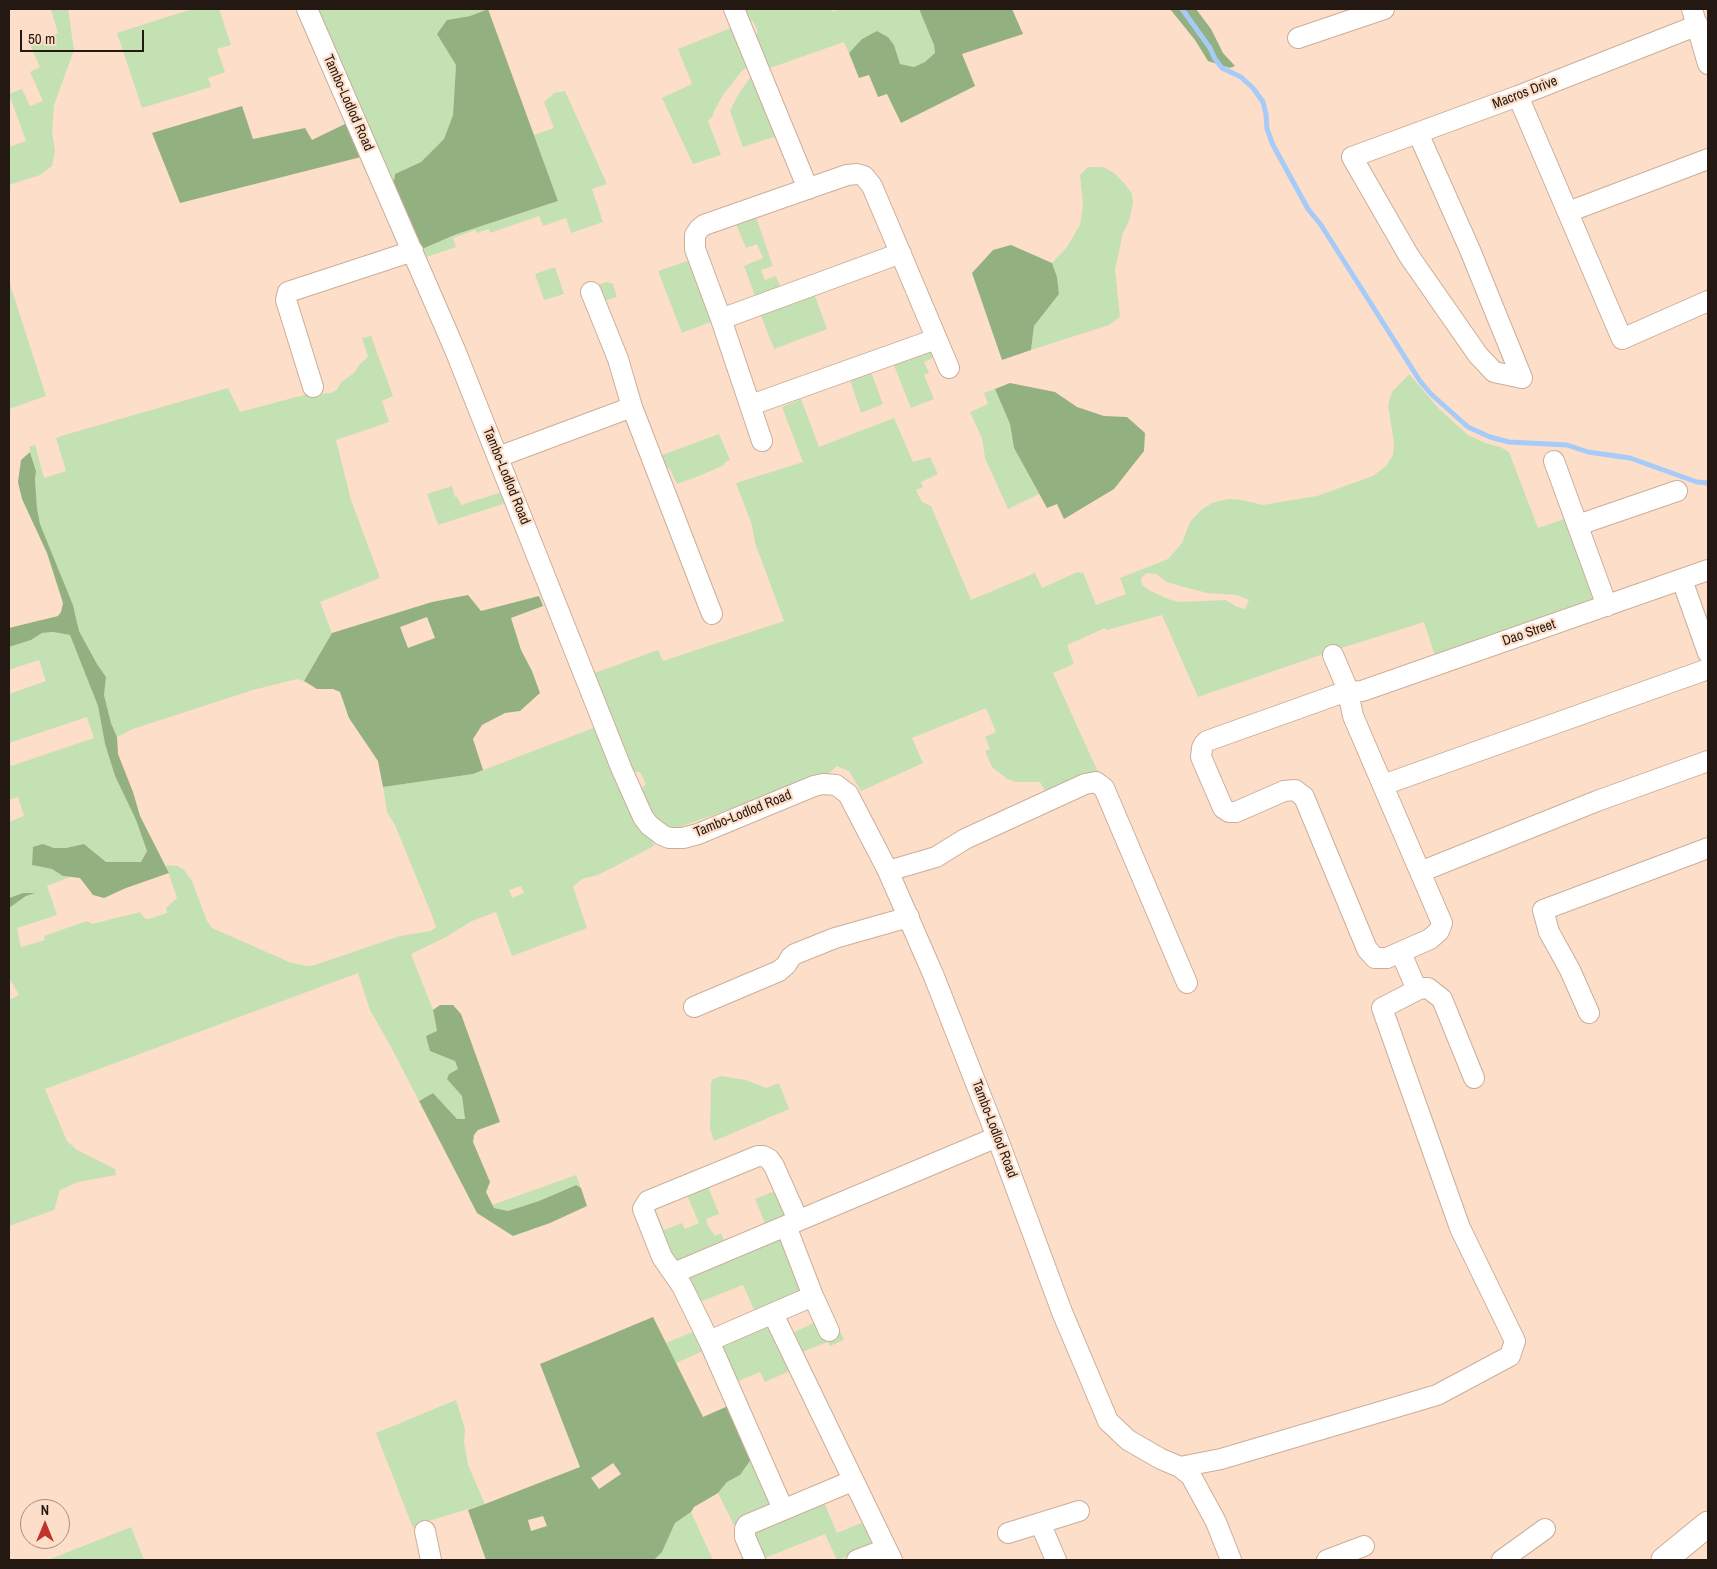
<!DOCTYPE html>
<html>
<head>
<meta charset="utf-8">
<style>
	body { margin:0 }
	#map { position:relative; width:1717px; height:1569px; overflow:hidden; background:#fddec9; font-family:"Archivo Narrow",sans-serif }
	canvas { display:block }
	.frame { position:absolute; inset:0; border:10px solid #241912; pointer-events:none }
	.north { position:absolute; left:20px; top:1499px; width:50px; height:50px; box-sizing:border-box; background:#fddec9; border:1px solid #a68f80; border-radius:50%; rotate:0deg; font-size:14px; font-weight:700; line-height:20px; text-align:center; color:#241912 }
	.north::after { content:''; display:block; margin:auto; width:18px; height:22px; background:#c0332a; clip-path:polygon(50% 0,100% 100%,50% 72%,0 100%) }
	.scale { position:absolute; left:20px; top:30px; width:124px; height:22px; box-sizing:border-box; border:2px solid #241912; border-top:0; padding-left:6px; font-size:15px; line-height:18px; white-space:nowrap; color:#241912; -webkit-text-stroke:4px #fddec9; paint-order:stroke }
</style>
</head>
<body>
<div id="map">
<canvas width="1717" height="1569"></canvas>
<div class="frame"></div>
<div class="north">N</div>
<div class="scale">50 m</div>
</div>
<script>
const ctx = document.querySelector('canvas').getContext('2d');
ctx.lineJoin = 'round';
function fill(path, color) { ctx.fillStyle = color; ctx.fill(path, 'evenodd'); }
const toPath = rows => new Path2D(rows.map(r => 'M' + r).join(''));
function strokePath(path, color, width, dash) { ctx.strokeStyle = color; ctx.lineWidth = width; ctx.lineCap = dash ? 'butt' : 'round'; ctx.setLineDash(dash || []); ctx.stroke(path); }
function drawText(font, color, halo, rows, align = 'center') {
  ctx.font = font + ' "Archivo Narrow",sans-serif'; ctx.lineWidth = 4.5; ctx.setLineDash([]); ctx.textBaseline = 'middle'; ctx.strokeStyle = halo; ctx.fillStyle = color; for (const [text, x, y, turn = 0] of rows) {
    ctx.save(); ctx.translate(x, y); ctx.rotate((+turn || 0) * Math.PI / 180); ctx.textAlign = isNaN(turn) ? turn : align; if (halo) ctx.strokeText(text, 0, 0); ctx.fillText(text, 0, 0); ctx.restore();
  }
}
const green = toPath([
	[51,9,68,9,74,50,54,105,52,132,55,151,52,166,40,175,9,185,9,147,26,141,9,94,22,89,30,106,43,101,30,72,40,67,30,45,58,33],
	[192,9,219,9,231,45,217,49,225,72,208,78,211,87,142,108,117,33],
	[315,9,487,9,470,16,447,20,456,65,453,115,444,139,421,162,395,174,393,186],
	[743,9,832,9,833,12,840,9,919,9,934,45,935,53,926,62,914,67,900,64,894,45,888,37,877,31,862,39,849,53,844,42,770,68,755,36,758,32,753,21,747,18],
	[733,27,748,66,741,72,723,95,715,109,712,117,708,121,721,155,693,164,662,98,692,84,678,49],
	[752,77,780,135,743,147,730,111,738,95,749,79],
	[565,91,607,184,592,189,603,222,571,233,566,218,543,226,539,216,490,233,489,229,477,233,475,230,453,238,456,247,426,257,422,249,457,234,558,201,534,135,554,128,544,102,554,93],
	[1088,167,1103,167,1114,173,1125,184,1132,194,1133,203,1129,221,1123,233,1115,270,1120,317,1109,325,1031,350,1034,326,1059,294,1057,277,1052,263,1067,247,1080,225,1083,205,1080,175],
	[756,217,773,266,761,270,765,280,776,276,781,289,756,299,744,266,763,258,757,244,746,248,736,224],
	[690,260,713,321,682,333,658,271],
	[555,267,564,294,544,300,535,274],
	[9,281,46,396,9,409],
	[607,282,613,284,617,297,603,301,594,286],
	[814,293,827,329,774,349,760,313],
	[371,336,393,396,382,401,389,422,336,440,351,500,380,578,320,602,332,633,304,681,297,679,253,690,133,729,117,737,111,723,104,695,106,677,97,664,79,631,73,605,40,524,37,508,35,480,36,471,29,447,35,445,44,478,66,471,56,438,61,436,228,388,240,412,304,395,331,393,337,390,341,382,354,373,360,364,368,357,362,338],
	[931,350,937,356,924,362,929,373,924,375,934,399,911,408,893,363],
	[871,372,883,404,861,413,850,380],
	[1409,374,1440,410,1468,435,1485,443,1500,447,1509,452,1538,528,1567,518,1595,596,1590,601,1435,656,1424,622,1332,651,1198,697,1162,615,1107,630,1105,628,1067,645,1074,664,1053,673,1098,772,1047,794,1040,782,1016,782,1007,779,992,767,985,751,990,749,985,737,996,732,986,708,912,738,923,763,861,791,849,771,837,766,829,773,677,828,671,829,655,819,642,792,642,788,646,784,640,772,633,772,592,674,658,650,663,661,784,621,755,543,752,525,736,483,803,462,782,407,801,399,819,447,894,418,913,462,930,457,938,474,921,482,923,487,916,490,922,502,931,506,971,600,1035,573,1042,588,1077,572,1083,573,1085,577,1096,605,1126,594,1120,578,1168,559,1182,543,1190,522,1200,511,1212,503,1228,499,1242,500,1263,505,1317,496,1373,476,1386,466,1393,455,1394,443,1388,405,1392,392],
	[1147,573,1156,574,1167,582,1184,587,1207,593,1237,595,1249,600,1245,609,1237,607,1226,600,1179,602,1168,599,1149,590,1142,585,1141,580,1142,577],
	[995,389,1010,424,1014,448,1039,494,1008,509,985,458,982,438,970,412,988,404,984,393],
	[719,434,730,460,724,463,724,465,699,476,677,484,670,469,666,468,657,457],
	[452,486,455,497,457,497,461,505,502,492,506,503,438,525,427,494],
	[52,632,70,635,98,706,105,744,115,776,136,820,147,851,141,862,106,862,84,844,66,848,54,848,43,845,33,856,32,865,52,869,63,876,70,877,47,886,57,915,17,928,21,947,45,940,44,936,87,921,92,924,140,912,145,919,149,919,167,913,166,908,177,898,166,865,178,866,184,870,192,881,207,921,212,928,289,962,306,966,315,965,400,936,431,931,436,927,431,913,395,825,387,812,383,787,473,774,596,727,646,835,653,842,654,846,598,875,582,879,573,887,587,928,512,956,496,912,472,921,446,937,411,954,433,1010,437,1031,459,1069,449,1074,447,1079,462,1096,465,1119,457,1119,433,1093,419,1101,390,1045,370,1010,358,973,45,1089,67,1141,77,1150,115,1169,116,1175,78,1182,60,1190,54,1210,9,1226,9,1000,19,995,10,979,9,979,9,908,26,896,33,893,23,893,9,898,9,822,24,816,18,797,9,800,9,760,11,766,94,738,87,717,9,743,9,694,46,681,39,660,9,670,9,647,31,640,42,633],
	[521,886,524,893,512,898,509,890],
	[721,1076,746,1080,766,1088,779,1083,789,1109,714,1141,710,1129,711,1083,713,1079],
	[576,1175,581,1188,575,1185,539,1201,508,1211,494,1208,492,1205],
	[707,1184,719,1214,706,1219,708,1226,715,1236,721,1233,725,1242,707,1253,671,1263,653,1206,654,1206,664,1230,682,1223,685,1229,699,1223,686,1193],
	[777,1190,789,1216,767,1228,755,1199],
	[781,1239,803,1291,756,1314,743,1285,697,1303,686,1277],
	[818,1321,825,1337,840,1331,844,1340,830,1346,828,1342,799,1353,790,1334],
	[767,1322,792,1370,765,1382,760,1372,736,1382,720,1343],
	[695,1331,705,1350,676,1363,666,1343],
	[456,1400,465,1429,464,1442,468,1465,485,1504,422,1523,413,1528,376,1433],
	[752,1458,772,1496,772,1509,734,1525,718,1493,727,1482,740,1475],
	[823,1500,837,1533,866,1521,875,1539,873,1547,837,1560,825,1534,760,1560,751,1534],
	[691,1512,713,1560,654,1560,662,1552,675,1523],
	[131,1527,144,1560,48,1560]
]);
const forest = toPath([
	[488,9,558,201,457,234,422,249,393,186,395,174,421,162,444,139,453,115,456,65,437,34,447,20,470,16],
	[919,9,1012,9,1023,34,962,54,975,86,901,123,887,94,878,97,869,75,859,78,849,53,862,39,877,31,888,37,894,45,900,64,914,67,925,62,935,53,934,45],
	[1170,9,1196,9,1211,29,1223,53,1235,66,1230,68,1208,61,1195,40],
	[242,106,253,139,305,128,312,140,347,123,361,157,180,203,152,133],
	[1011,245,1052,263,1057,277,1059,294,1034,326,1031,350,1002,360,972,273,993,250],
	[1010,383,1055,392,1077,407,1104,416,1127,417,1145,433,1144,451,1114,489,1064,519,1057,504,1047,508,1014,448,1010,424,995,389],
	[30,452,36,471,35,480,37,508,40,524,73,605,79,631,97,664,106,677,104,695,111,723,117,737,118,754,133,792,140,816,169,873,126,888,104,898,93,895,80,878,63,876,52,869,32,865,33,847,43,844,54,848,66,848,84,844,106,862,141,862,147,851,136,820,115,776,105,744,98,706,70,635,53,632,42,633,31,640,9,647,9,628,58,616,61,612,63,603,47,553,22,499,18,482,21,460],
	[468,595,481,611,539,596,543,606,511,618,521,650,532,671,540,693,520,711,505,713,482,725,473,739,483,770,473,774,383,787,378,761,349,718,340,692,333,689,317,689,304,681,332,633,432,602],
	[427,617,435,638,408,648,400,627],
	[23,893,35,893,26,896,9,908,9,898],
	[440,1005,453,1005,461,1014,500,1122,478,1130,474,1135,473,1142,490,1182,486,1192,494,1208,508,1211,539,1201,576,1185,581,1188,587,1206,550,1223,513,1236,477,1213,419,1101,433,1093,457,1119,465,1119,462,1096,447,1079,449,1074,458,1069,455,1061,430,1051,426,1036,437,1031,433,1010],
	[653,1317,703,1417,728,1406,752,1458,740,1475,727,1482,718,1493,694,1507,691,1512,675,1523,662,1552,654,1560,486,1560,468,1510,485,1504,580,1467,540,1364],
	[613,1463,621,1474,599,1489,591,1478],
	[543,1516,547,1526,531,1531,528,1520]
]);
const stream = toPath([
	[1182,9,1210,48,1215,59,1222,68,1241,77,1253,88,1263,102,1266,114,1267,129,1273,145,1308,209,1321,225,1420,381,1431,394,1468,427,1490,437,1509,442,1567,445,1588,452,1630,458,1697,482,1708,483]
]);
const minor = toPath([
	[307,9,455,350,622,770,643,817,649,825,662,835,669,838,683,838,698,834,814,786,823,784,836,785,848,794,888,871,933,974,997,1137,1062,1312,1108,1421,1128,1440,1161,1459,1180,1467,1191,1476,1216,1522,1231,1560],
	[734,9,808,189],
	[1692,9,1708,64],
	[1298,38,1384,9],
	[1518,96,1622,339,1708,301],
	[1418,133,1470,250,1522,378],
	[1568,212,1708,159],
	[591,292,618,359,632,407,712,614],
	[721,319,901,253],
	[1522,378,1494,372,1478,355,1409,256,1352,157,1518,96,1698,25],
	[313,387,286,300,288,292,413,251],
	[751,405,936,339],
	[762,441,721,319,695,249,695,235,699,229,704,225,847,175,857,174,864,176,872,186,949,368],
	[498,457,632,407],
	[1554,461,1607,606],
	[1578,525,1677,491],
	[1682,580,1708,653],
	[1333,655,1345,683,1348,692,1353,716,1442,923,1439,931,1430,939,1387,958,1375,958,1367,949,1304,797,1295,790,1284,791,1236,812,1229,812,1223,808,1201,757,1202,748,1204,744,1207,741,1336,695,1348,692,1362,691,1708,570],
	[1383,785,1708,669],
	[888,871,936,857,965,839,1085,784,1096,782,1104,788,1187,983],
	[1420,872,1597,801,1708,761],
	[1401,953,1417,990,1424,988,1428,988,1442,999,1474,1078],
	[694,1007,779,971,786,965,791,957,795,954,835,938,909,917],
	[1589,1013,1570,970,1549,932,1543,910,1708,848],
	[786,1226,813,1296,829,1331],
	[674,1273,997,1137],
	[773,1314,892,1560],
	[709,1341,813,1296],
	[1180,1467,1221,1459,1437,1395,1510,1356,1515,1341,1460,1228,1382,1008,1417,990],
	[783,1509,709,1341,682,1286,662,1257,643,1209,648,1201,758,1156,763,1156,769,1159,774,1166,798,1220],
	[1040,1523,1056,1560],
	[425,1531,431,1560],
	[1008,1533,1079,1511],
	[755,1560,745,1537,745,1529,747,1525,852,1481],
	[857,1560,886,1549],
	[1327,1560,1364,1546],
	[1502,1560,1545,1529]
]);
const major = toPath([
	[1664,1560,1708,1524]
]);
const streetNames = [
	["Macros Drive",1525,93,-21],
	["Tambo-Lodlod Road",348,103,66],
	["Tambo-Lodlod Road",506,476,68],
	["Dao Street",1529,633,-19],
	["Tambo-Lodlod Road",743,814,-22],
	["Tambo-Lodlod Road",994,1129,69]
];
fill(green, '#c4e1b3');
fill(forest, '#93b081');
strokePath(stream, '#a7cbf8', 5);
strokePath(minor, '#cbae99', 22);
strokePath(major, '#cbae99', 27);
strokePath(minor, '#fff', 20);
strokePath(major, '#fff', 25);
drawText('14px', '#241912', '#fddec9', streetNames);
</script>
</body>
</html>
